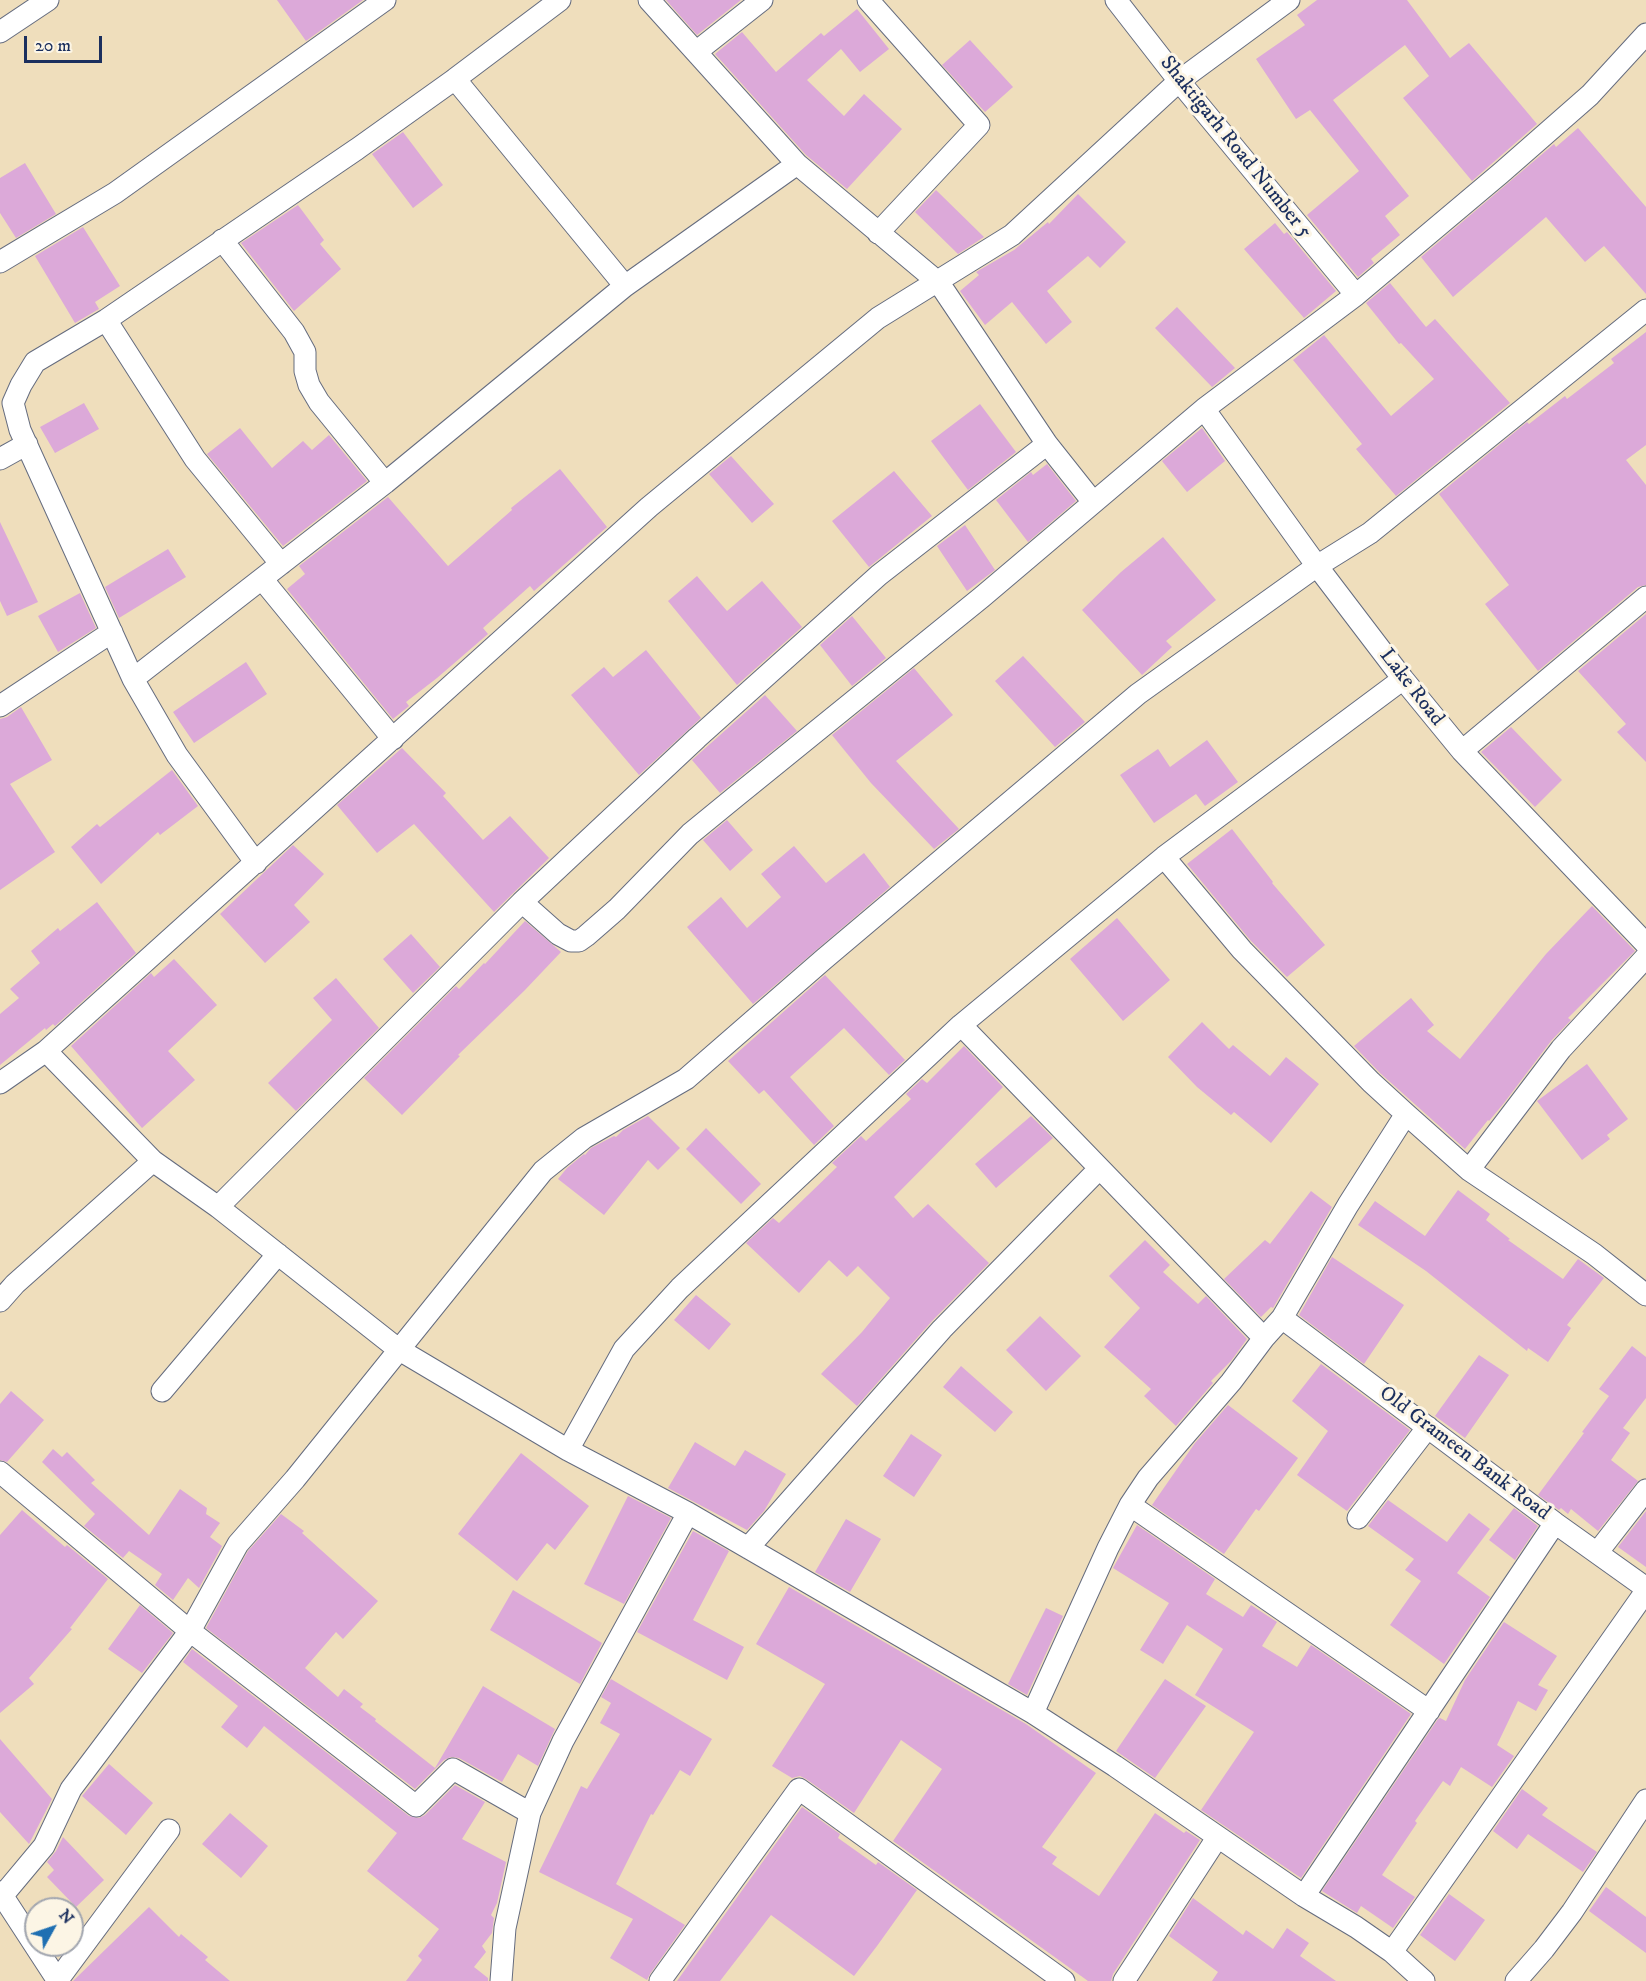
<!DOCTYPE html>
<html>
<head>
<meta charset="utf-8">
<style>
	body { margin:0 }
	#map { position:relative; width:1646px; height:1981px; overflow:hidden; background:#efdebc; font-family:"IM FELL DW Pica",serif }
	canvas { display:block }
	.north { position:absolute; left:24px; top:1897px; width:60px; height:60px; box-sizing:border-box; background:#fcf5e5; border:2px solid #a2a6af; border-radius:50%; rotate:50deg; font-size:16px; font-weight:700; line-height:24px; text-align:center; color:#1b2f5e }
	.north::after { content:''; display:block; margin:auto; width:21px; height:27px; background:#1f6fb2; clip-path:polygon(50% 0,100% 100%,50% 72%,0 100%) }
	.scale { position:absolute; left:24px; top:36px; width:78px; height:27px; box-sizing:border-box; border:3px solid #1b2f5e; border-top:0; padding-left:8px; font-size:18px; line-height:21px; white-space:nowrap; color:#1b2f5e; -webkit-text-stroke:4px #fcf5e5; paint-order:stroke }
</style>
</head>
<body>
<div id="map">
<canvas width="1646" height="1981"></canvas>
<div class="north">N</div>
<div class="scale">20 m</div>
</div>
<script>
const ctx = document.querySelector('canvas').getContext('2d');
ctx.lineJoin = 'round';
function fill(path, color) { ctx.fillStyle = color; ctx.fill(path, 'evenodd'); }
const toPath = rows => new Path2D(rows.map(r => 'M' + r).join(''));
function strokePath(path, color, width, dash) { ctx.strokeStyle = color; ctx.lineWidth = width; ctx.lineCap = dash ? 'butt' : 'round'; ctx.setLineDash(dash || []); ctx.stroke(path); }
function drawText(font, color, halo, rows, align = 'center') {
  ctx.font = font + ' "IM FELL DW Pica",serif'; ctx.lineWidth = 6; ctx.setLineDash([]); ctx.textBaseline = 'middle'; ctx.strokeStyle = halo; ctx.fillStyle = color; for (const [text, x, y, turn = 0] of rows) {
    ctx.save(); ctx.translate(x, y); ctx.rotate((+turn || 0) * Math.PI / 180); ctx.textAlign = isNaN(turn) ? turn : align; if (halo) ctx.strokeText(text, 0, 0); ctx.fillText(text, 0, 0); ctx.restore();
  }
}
const building = toPath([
	[277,0,363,0,306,41],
	[666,0,741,0,697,35],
	[1317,0,1407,0,1450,58,1469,43,1537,124,1472,181,1403,98,1429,76,1405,45,1333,100,1409,196,1385,216,1400,235,1371,259,1374,263,1358,277,1307,215,1359,171,1310,110,1296,119,1256,59,1305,25,1297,15],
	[857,9,889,49,860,72,841,49,807,80,844,116,864,94,902,129,847,189,806,155,715,54,742,32,776,72,821,33,824,36],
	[970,40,1013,87,985,112,942,65],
	[1578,128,1646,207,1646,294,1604,246,1585,262,1546,217,1453,297,1421,257,1554,144,1556,147],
	[403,132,443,185,413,208,372,154],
	[25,163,56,214,16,238,0,213,0,178],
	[936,190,984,237,958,254,915,212],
	[1078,194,1126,242,1100,268,1088,256,1047,291,1072,322,1046,344,1012,302,985,325,960,291,979,275,976,272,1014,250,1048,222,1049,224],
	[298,205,324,240,320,244,341,269,294,311,241,243],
	[1275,223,1284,234,1287,232,1336,291,1304,318,1244,249],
	[83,227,120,286,95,302,99,309,75,323,35,256],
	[1390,283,1426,327,1435,319,1510,403,1396,496,1356,449,1362,444,1293,360,1324,335,1391,416,1434,379,1401,343,1399,344,1366,303],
	[1177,307,1235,368,1212,387,1155,328],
	[1646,332,1646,445,1626,460,1646,485,1646,585,1638,587,1538,671,1485,604,1509,585,1439,494,1527,422,1529,424,1565,396,1567,399,1614,363,1611,359],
	[84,403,99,429,55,453,40,427],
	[980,404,1016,452,968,490,931,441],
	[240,428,272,468,303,441,312,450,329,435,367,481,283,546,207,454],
	[1202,428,1225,461,1187,492,1162,461],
	[731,456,774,504,752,523,709,474],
	[1047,464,1076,501,1028,542,996,500,1031,472,1033,475],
	[560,469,607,527,534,591,530,586,483,628,488,634,437,678,406,702,409,706,393,719,287,589,305,574,299,566,388,497,448,566,512,510,511,508],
	[894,471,932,516,869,567,832,521],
	[0,522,38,602,7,616,0,601],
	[965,525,995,570,967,591,937,546],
	[1163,537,1216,600,1166,641,1172,647,1142,675,1082,610,1121,572],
	[168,549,186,577,119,618,105,587],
	[697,576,727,611,762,581,802,627,737,685,668,601],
	[80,593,96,628,58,652,38,616],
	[1646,614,1646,762,1617,732,1626,724,1578,671],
	[852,616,886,658,852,686,820,645],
	[646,650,701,718,639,775,571,695,604,667,613,677],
	[1023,656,1085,722,1055,747,995,681],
	[246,662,267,694,194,743,173,712],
	[914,668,953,715,896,761,959,829,934,849,871,783,832,735],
	[765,695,797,731,720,793,692,760],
	[21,707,52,760,10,784,55,852,0,890,0,719,7,717],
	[1511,727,1562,780,1535,807,1481,752],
	[1207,740,1238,782,1205,806,1196,794,1154,823,1120,775,1158,749,1170,767],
	[402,748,446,793,443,796,483,840,510,816,549,858,494,912,414,824,377,853,337,805],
	[172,770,198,806,160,835,158,832,101,884,71,847,97,824,100,827],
	[727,820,753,850,730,871,703,840],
	[1232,829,1273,882,1272,883,1325,945,1287,977,1251,941,1187,864],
	[293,845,324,874,294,905,310,922,265,963,220,914],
	[794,846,826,883,864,853,890,887,753,1004,687,927,721,897,747,928,781,897,761,874],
	[97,902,136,953,55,1026,53,1024,46,1030,45,1028,0,1065,0,1014,19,998,10,989,40,963,31,951,58,928,60,931],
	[1592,906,1635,951,1568,1018,1571,1020,1551,1041,1504,1103,1489,1121,1488,1120,1465,1149,1380,1073,1354,1046,1411,998,1434,1025,1427,1031,1460,1059,1546,954],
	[1117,918,1170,980,1123,1021,1070,959],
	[525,921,561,952,525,990,458,1055,460,1056,402,1115,364,1078,456,986,459,989,484,963,485,964],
	[411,934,440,967,413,993,383,959],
	[174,959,217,1005,168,1051,195,1080,142,1128,71,1046,151,973,154,977],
	[825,975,905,1060,889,1075,844,1028,790,1077,834,1126,814,1145,764,1090,759,1094,728,1061],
	[336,978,379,1028,296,1111,268,1083,332,1020,313,998],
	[1202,1022,1229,1049,1233,1045,1270,1076,1286,1057,1319,1084,1271,1143,1234,1112,1231,1115,1197,1087,1168,1057],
	[964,1046,1003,1087,894,1197,913,1218,928,1204,989,1263,932,1321,857,1406,821,1374,862,1332,890,1298,858,1266,847,1277,829,1260,799,1293,746,1243,773,1218,779,1223,837,1167,832,1163,861,1136,866,1141,911,1099,906,1094,922,1079,927,1083],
	[1587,1064,1628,1119,1607,1135,1610,1139,1582,1160,1537,1101],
	[648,1116,680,1148,658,1170,648,1160,604,1215,558,1179,567,1168,584,1154,585,1155,591,1148,614,1136,616,1137,623,1130],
	[1031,1116,1053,1138,996,1188,975,1164],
	[706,1128,761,1184,741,1204,686,1149],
	[1458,1190,1490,1214,1486,1220,1510,1239,1508,1240,1563,1279,1578,1259,1604,1278,1567,1325,1571,1328,1548,1362,1528,1348,1527,1351,1426,1271,1358,1225,1375,1201,1425,1236],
	[1311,1191,1332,1207,1273,1308,1271,1307,1261,1317,1224,1279,1265,1240,1270,1244],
	[1145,1240,1170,1265,1163,1272,1198,1304,1206,1296,1247,1339,1231,1361,1211,1381,1213,1383,1176,1426,1144,1396,1151,1389,1104,1347,1140,1308,1109,1276],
	[1332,1257,1404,1305,1364,1364,1299,1315],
	[696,1295,731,1324,709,1350,674,1320],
	[1040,1316,1081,1356,1046,1391,1006,1350],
	[1632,1346,1646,1357,1646,1398,1623,1428,1630,1433,1611,1460,1638,1481,1598,1531,1571,1509,1568,1514,1561,1508,1559,1510,1538,1495,1584,1433,1582,1432,1609,1396,1599,1389],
	[1479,1355,1509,1375,1465,1438,1435,1416],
	[1321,1364,1410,1430,1347,1511,1297,1475,1328,1431,1292,1401],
	[961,1366,1013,1412,995,1432,943,1387],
	[11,1391,44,1420,7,1462,0,1460,0,1404],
	[1228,1405,1298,1458,1259,1511,1256,1509,1224,1554,1152,1505,1195,1443],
	[911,1434,942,1455,914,1497,883,1476],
	[695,1442,735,1466,745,1450,786,1474,764,1511,747,1530,668,1488],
	[53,1449,62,1457,67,1452,95,1480,91,1483,149,1535,180,1489,207,1508,206,1514,220,1523,210,1537,222,1546,199,1588,188,1578,173,1600,155,1585,162,1574,129,1551,123,1558,84,1526,95,1514,42,1462],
	[521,1453,589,1506,555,1550,547,1543,517,1581,458,1534],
	[628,1496,671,1518,624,1604,584,1584],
	[1388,1500,1447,1542,1469,1513,1490,1529,1457,1573,1490,1597,1444,1664,1390,1625,1421,1581,1405,1570,1414,1559,1368,1526],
	[1514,1508,1538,1526,1515,1560,1489,1540],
	[22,1510,65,1547,67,1545,108,1579,70,1628,72,1629,29,1678,34,1684,0,1713,0,1535],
	[1646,1511,1646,1567,1618,1547],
	[281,1514,304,1531,302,1533,378,1601,343,1639,336,1632,305,1668,338,1697,344,1689,363,1704,360,1707,376,1719,375,1721,435,1768,483,1686,555,1729,538,1766,518,1754,502,1782,459,1758,451,1757,444,1760,415,1789,206,1628,248,1551],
	[846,1519,881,1539,850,1592,815,1572],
	[1137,1525,1215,1579,1206,1594,1243,1617,1251,1605,1277,1622,1262,1646,1297,1667,1311,1645,1411,1714,1301,1878,1201,1810,1254,1732,1195,1695,1223,1649,1187,1625,1163,1664,1140,1650,1169,1603,1113,1568],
	[693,1531,729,1551,693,1620,744,1647,727,1680,637,1632],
	[789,1587,1026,1724,1096,1773,1042,1847,1057,1857,1052,1864,1099,1896,1155,1813,1184,1833,1186,1831,1200,1840,1113,1974,1111,1981,1088,1981,893,1841,942,1769,901,1740,854,1813,806,1779,800,1776,792,1778,772,1766,825,1684,756,1644],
	[513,1590,602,1643,580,1684,490,1630],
	[140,1605,173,1633,142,1673,108,1649],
	[1046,1608,1063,1616,1027,1695,1008,1684],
	[1504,1622,1557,1656,1538,1685,1548,1690,1536,1711,1518,1701,1497,1745,1514,1756,1492,1787,1461,1767,1450,1786,1443,1781,1415,1821,1417,1823,1382,1875,1415,1897,1393,1928,1361,1906,1357,1913,1322,1891,1438,1719,1440,1718,1446,1721,1465,1680],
	[192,1649,409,1816,419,1818,425,1815,455,1785,485,1802,462,1839,506,1862,497,1903,491,1915,494,1918,492,1933,482,1946,486,1952,474,1967,488,1978,488,1981,406,1981,422,1960,418,1956,439,1929,367,1871,397,1833,264,1726,247,1748,221,1727,238,1706,183,1662],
	[611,1679,712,1739,690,1776,680,1770,653,1815,651,1814,616,1884,685,1925,650,1974,647,1980,610,1958,633,1919,539,1872,581,1786,587,1789,620,1734,600,1723,611,1703,601,1697],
	[1165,1679,1206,1706,1155,1778,1116,1751],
	[0,1739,52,1799,29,1844,0,1812],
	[109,1764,153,1803,126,1835,82,1796],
	[1522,1789,1548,1808,1542,1815,1597,1852,1583,1872,1528,1834,1517,1849,1493,1831],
	[802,1807,840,1834,838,1838,876,1865,878,1862,917,1890,877,1946,854,1976,771,1915,720,1981,677,1981],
	[230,1813,268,1846,241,1878,202,1844],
	[63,1837,104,1880,76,1907,47,1877,54,1870,47,1862,56,1851],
	[1606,1887,1646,1917,1646,1953,1589,1911],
	[1449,1894,1485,1920,1455,1961,1420,1935],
	[1193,1898,1243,1935,1246,1930,1273,1949,1287,1928,1309,1943,1300,1956,1336,1981,1212,1981,1218,1972,1169,1936],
	[149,1907,179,1937,181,1934,208,1957,205,1960,230,1981,73,1981]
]);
const minor = toPath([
	[649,0,797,164,939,283,1047,444,1093,502],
	[868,0,979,125,878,233],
	[1116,0,1179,81,1356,295],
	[0,32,48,0],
	[696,52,762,0],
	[455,79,625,286],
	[222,240,294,332,305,352,305,371,309,385,319,402,385,483],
	[0,262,115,193,385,0],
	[106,320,195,459,281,564],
	[1204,409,1317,566,1403,679,1462,751,1646,944],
	[0,459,27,444],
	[262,579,393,739],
	[133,679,385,483,625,286,797,164],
	[0,706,112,632],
	[1462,751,1646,597],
	[1164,857,1242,950,1371,1082,1406,1114,1469,1170,1594,1254,1646,1295],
	[256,863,177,755,133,679,20,430,13,403,21,385,35,362,106,320,357,149,455,79,560,0],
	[522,902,558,934,571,941,579,941,586,936,617,909,690,834,734,798,982,597,1204,409,1356,295,1501,173,1590,95,1646,34],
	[961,1025,1264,1338],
	[46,1051,153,1161,218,1207,398,1349,568,1450,688,1513,1033,1713,1115,1766,1304,1896,1356,1927,1392,1952,1424,1981],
	[0,1083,46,1051,649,507,878,318,1012,235,1179,81,1289,0],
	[1469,1170,1561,1049,1646,957],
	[218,1207,522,902,697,738,879,575,1047,444],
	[0,1301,15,1284,153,1161],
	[1282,1318,1555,1523,1646,1588],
	[162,1391,278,1254],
	[568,1450,624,1349,680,1288,961,1025,1164,857,1403,679],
	[0,1472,190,1631,416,1806,453,1769,530,1813],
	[1130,1505,1429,1711],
	[1358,1518,1428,1427],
	[748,1548,942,1329,1099,1169],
	[1597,1553,1646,1490],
	[1033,1713,1108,1548,1130,1505,1148,1478,1231,1382,1264,1338,1282,1318,1348,1205,1406,1114],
	[0,1892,58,1981],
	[3,1895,44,1846,71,1789,190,1631,238,1544,295,1479,543,1171,584,1138,686,1079,824,959,1138,694,1317,566,1370,533,1646,310],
	[1304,1896,1555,1523],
	[1392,1952,1646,1591],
	[57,1981,169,1830],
	[501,1981,505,1928,530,1813,563,1741,688,1513],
	[660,1981,799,1789,1064,1981],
	[1124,1981,1217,1838],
	[1516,1981,1544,1949,1572,1912,1646,1800]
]);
const streetNames = [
	["Shaktigarh Road Number 5",1235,148,51],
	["Lake Road",1411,688,52],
	["Old Grameen Bank Road",1464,1454,37]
];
fill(building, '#dca9d9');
strokePath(minor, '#656c7f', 23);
strokePath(minor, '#fff', 21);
drawText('21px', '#1b2f5e', '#fcf5e5', streetNames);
</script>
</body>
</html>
